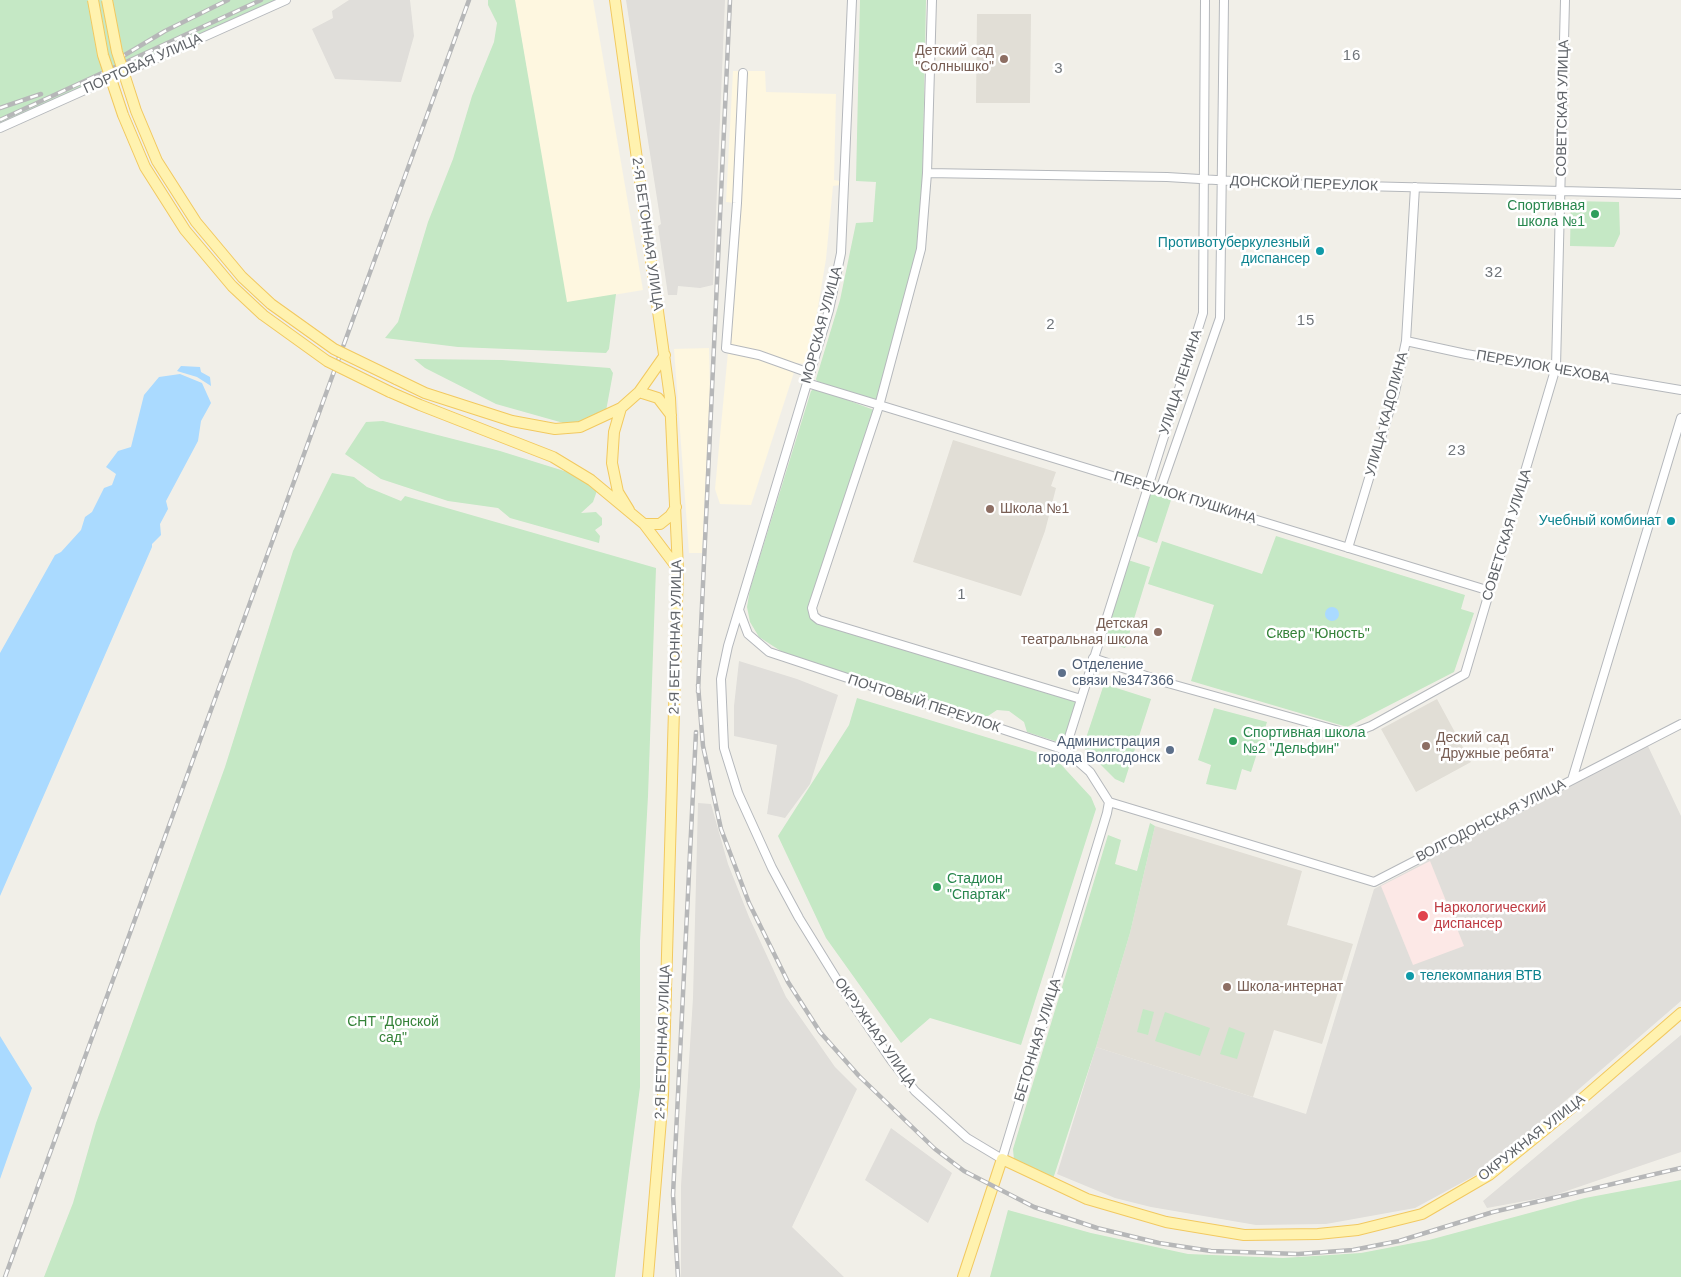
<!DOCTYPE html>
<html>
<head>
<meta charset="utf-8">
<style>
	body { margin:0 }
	canvas { display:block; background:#f1efe8 }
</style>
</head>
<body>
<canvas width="1681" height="1277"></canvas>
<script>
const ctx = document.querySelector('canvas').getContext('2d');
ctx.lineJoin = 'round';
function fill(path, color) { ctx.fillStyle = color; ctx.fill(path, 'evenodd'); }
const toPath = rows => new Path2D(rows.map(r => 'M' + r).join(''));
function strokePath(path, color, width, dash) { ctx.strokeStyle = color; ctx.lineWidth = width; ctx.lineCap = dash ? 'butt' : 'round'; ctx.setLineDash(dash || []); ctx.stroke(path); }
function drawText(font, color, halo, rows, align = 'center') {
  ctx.font = font + ' Arial,sans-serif'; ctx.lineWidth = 5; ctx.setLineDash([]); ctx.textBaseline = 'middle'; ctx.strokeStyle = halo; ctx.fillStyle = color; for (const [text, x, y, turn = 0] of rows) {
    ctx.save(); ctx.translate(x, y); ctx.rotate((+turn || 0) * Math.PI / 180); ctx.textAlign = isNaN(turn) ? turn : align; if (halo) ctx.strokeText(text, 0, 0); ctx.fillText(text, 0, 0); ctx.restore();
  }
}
const commercial = toPath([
	[515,0,593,0,643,290,566,303],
	[733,71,765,71,766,92,836,94,834,180,840,181,840,185,833,186,826,259,813,337,806,364,797,363,751,505,720,504,715,489,728,352,737,203,726,202],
	[709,348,710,390,702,553,689,553,674,349]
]);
const industrial = toPath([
	[349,0,410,0,414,36,401,82,335,79,312,29,333,18,332,11],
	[626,0,725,0,713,285,700,288,678,286,677,295,668,295,658,226,661,224],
	[739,661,797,679,838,695,810,784,785,818,767,814,777,745,734,736,734,706],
	[1647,744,1681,816,1681,1001,1485,1170,1415,1208,1326,1224,1256,1225,1151,1207,1115,1198,1057,1174,1096,1047,1306,1114,1374,889],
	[698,803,711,804,728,864,749,917,786,997,835,1067,857,1089,792,1227,844,1277,681,1277,681,1186,693,998],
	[1681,1035,1681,1152,1552,1196,1487,1208,1483,1201],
	[891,1128,952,1173,928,1223,865,1180]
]);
const education = toPath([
	[977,14,1031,14,1030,103,976,103],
	[953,440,1056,472,1051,486,1056,488,1045,531,1021,596,913,562],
	[1437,699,1471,762,1416,792,1381,729],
	[1155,826,1302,871,1287,925,1353,944,1322,1044,1274,1030,1253,1097,1096,1047,1130,933]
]);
const medical = toPath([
	[1430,861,1464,946,1413,965,1381,886]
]);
const green = toPath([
	[0,0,277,0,0,127],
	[488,0,515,0,567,302,616,294,609,349,606,353,458,347,385,338,398,322,428,222,453,159,472,96,494,42,497,23,488,5],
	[860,0,926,0,921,252,878,401,818,384,816,379,840,300,856,223,873,222,876,182,856,181],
	[1571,201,1619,202,1620,234,1614,247,1570,246],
	[414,359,502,360,610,368,613,373,606,411,595,426,567,424,496,404,425,368],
	[815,388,874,410,809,607,810,616,817,622,1076,702,1064,744,1027,732,1024,722,1009,711,997,710,985,718,787,655,759,637,750,622,747,607,750,589,811,391],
	[383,421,500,451,590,479,590,486,598,488,593,502,581,513,596,512,602,518,602,525,595,530,600,536,599,543,510,518,498,508,448,501,381,479,345,454,366,422],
	[332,473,354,477,367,487,401,501,405,496,656,568,648,796,640,941,640,1087,615,1277,44,1277,73,1203,96,1123,225,767,293,551],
	[1149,493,1171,500,1157,543,1137,536],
	[1276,536,1465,595,1461,609,1474,613,1454,672,1347,727,1191,681,1214,605,1148,584,1162,541,1262,574],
	[1128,560,1150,567,1125,648,1103,641],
	[1104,684,1151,699,1124,783,1115,779,1083,747],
	[857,698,1055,758,1091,797,1096,809,1021,1045,930,1018,901,1043,826,938,778,836,849,725],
	[1214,708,1267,722,1251,772,1242,769,1236,790,1206,784,1211,765,1198,760],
	[1150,823,1155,826,1130,933,1096,1047,1053,1179,1014,1160,1013,1149,1108,835,1121,840,1115,864,1137,871],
	[1143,1009,1154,1012,1148,1035,1137,1032],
	[1165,1012,1210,1028,1200,1056,1155,1041],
	[1229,1027,1245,1033,1237,1059,1220,1054],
	[1681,1180,1681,1277,990,1277,1008,1210,1091,1233,1188,1254,1283,1258,1361,1253,1429,1240,1585,1198]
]);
const water = toPath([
	[181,366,200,367,201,372,210,377,211,386,197,377,177,371],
	[180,374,202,383,211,403,201,421,198,441,166,501,168,509,160,524,161,535,152,544,152,547,0,896,0,653,55,555,61,552,81,530,85,517,92,512,104,488,112,485,116,474,106,467,118,451,131,447,144,395,159,377],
	'1325 614a7 7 0 1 1 14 0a7 7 0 1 1-14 0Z',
	[0,1036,32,1088,0,1179]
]);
const minor = toPath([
	[852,0,841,253,829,310,728,646,721,679,724,748,738,793,772,868,799,918,844,991,891,1060,915,1091,967,1138,1002,1159,1107,813,1109,802],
	[932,0,927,173,921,249,879,406,812,608,814,616,819,620,1081,699],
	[743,73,737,203,726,348,759,355,801,370,811,371],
	[0,128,286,0],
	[927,173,1167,177,1282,184,1681,194],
	[1406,341,1466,354,1681,390],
	[807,383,1490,591],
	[1160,490,1220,318,1224,0],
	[1348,548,1395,392,1406,341,1415,187],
	[739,610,748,634,769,652,1065,750,1090,772,1109,802],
	[1093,658,1164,682,1350,734,1371,726,1465,674,1556,367,1565,0],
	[1065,750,1203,313,1205,0],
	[1572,780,1681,418],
	[1109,802,1374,882,1681,724]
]);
const major = toPath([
	[615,0,670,398,678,569,663,1095,648,1277],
	[396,379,425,393,512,421,555,429,580,427,621,408],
	[390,392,420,405,553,457,591,480,644,524,660,524,670,516,676,507],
	[639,392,665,355],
	[629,510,618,492,612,463,614,432,621,408,639,392,658,398,671,415],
	[644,524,678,569],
	[963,1277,1002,1159,1087,1199,1166,1222,1244,1235,1318,1234,1358,1230,1422,1214,1489,1175,1575,1105,1681,1013]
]);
const rail = toPath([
	[118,59,165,31,228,0],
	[0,108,41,94],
	[0,120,261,0],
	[698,685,703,746,721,829,749,903,788,982,820,1032,859,1076,935,1149,964,1171,1034,1207,1097,1228,1159,1243,1211,1251,1298,1254,1353,1250,1399,1241,1493,1212,1681,1168],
	[698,692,730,0],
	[5,1277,469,0],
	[678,1277,673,1195,696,732]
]);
const majorBridge = toPath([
	[93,0,103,55,123,115,145,167,185,230,232,286,263,315,327,361,390,392],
	[107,0,117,52,136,111,157,161,196,222,242,277,271,304,334,349,396,379]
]);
const markers = [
	[1004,59,5,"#8d6e63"],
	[1595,214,5,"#2e9e5b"],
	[1320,251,5,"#0f9aa8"],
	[990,509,5,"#8d6e63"],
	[1671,521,5,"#0f9aa8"],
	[1158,632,5,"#8d6e63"],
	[1062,673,5,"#5c6f8a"],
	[1233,741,5,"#2e9e5b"],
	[1426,746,5,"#8d6e63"],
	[1170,750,5,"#5c6f8a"],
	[937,887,5,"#2e9e5b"],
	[1423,916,6,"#e0444e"],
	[1410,976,5,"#0f9aa8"],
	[1227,987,5,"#8d6e63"]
];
const educationNames = [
	["Детский сад",994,51,"right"],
	["\"Солнышко\"",994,67,"right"],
	["Школа №1",1000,509],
	["Детская",1148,624,"right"],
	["театральная школа",1148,640,"right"],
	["Деский сад",1436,738],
	["\"Дружные ребята\"",1436,754],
	["Школа-интернат",1237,987]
];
const streetNames = [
	["ПОРТОВАЯ УЛИЦА",143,64,-24],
	["СОВЕТСКАЯ УЛИЦА",1563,108,-89],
	["ДОНСКОЙ ПЕРЕУЛОК",1304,184,2],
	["2-Я БЕТОННАЯ УЛИЦА",647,234,82],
	["МОРСКАЯ УЛИЦА",822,325,-75],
	["ПЕРЕУЛОК ЧЕХОВА",1543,367,10],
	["УЛИЦА ЛЕНИНА",1181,382,-72],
	["УЛИЦА КАДОЛИНА",1387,414,-75],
	["ПЕРЕУЛОК ПУШКИНА",1185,498,17],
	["СОВЕТСКАЯ УЛИЦА",1507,535,-73],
	["2-Я БЕТОННАЯ УЛИЦА",676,637,-89],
	["ПОЧТОВЫЙ ПЕРЕУЛОК",924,704,18],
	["ВОЛГОДОНСКАЯ УЛИЦА",1491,821,-27],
	["ОКРУЖНАЯ УЛИЦА",875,1033,55],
	["БЕТОННАЯ УЛИЦА",1038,1040,-73],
	["2-Я БЕТОННАЯ УЛИЦА",663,1042,-88],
	["ОКРУЖНАЯ УЛИЦА",1532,1138,-38]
];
const leisureNames = [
	["Спортивная",1585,206,"right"],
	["школа №1",1585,222,"right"],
	["Спортивная школа",1243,733],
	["№2 \"Дельфин\"",1243,749],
	["Стадион",947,879],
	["\"Спартак\"",947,895]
];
const cultureNames = [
	["Противотуберкулезный",1310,243],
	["диспансер",1310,259],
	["Учебный комбинат",1661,521],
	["телекомпания ВТВ",1420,976,"left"]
];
const parkNames = [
	["Сквер \"Юность\"",1318,634],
	["СНТ \"Донской",393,1022],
	["сад\"",393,1038]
];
const serviceNames = [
	["Отделение",1072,665],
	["связи №347366",1072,681],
	["Администрация",1160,742,"right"],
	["города Волгодонск",1160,758,"right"]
];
const healthNames = [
	["Наркологический",1434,908],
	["диспансер",1434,924]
];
const neighbourhoodNames = [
	["16",1352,56],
	["3",1059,69],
	["32",1494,273],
	["15",1306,321],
	["2",1051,325],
	["23",1457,451],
	["1",962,595]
];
fill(commercial, '#fef7e0');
fill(industrial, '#e0deda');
fill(education, '#e1ded6');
fill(medical, '#fce8e6');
fill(green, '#c5e8c5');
fill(water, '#aadaff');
strokePath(minor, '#b5b8bc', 10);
strokePath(major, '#f2c960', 12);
strokePath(minor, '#fff', 8);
strokePath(major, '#fff2af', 10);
strokePath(rail, '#b6b7b8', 4.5);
strokePath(rail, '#fff', 2.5, [8]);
strokePath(majorBridge, '#f2c960', 12, []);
strokePath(majorBridge, '#fff2af', 10);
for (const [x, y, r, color] of markers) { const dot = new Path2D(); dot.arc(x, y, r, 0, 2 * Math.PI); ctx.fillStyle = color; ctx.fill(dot); strokePath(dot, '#fff', 2); }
drawText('14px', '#785e54', '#fff', educationNames, 'left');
drawText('14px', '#5f6368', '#fff', streetNames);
drawText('14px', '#27864d', '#fff', leisureNames, 'left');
drawText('14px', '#0d838f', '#fff', cultureNames, 'right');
drawText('14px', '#348238', '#fff', parkNames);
drawText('14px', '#4e5e75', '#fff', serviceNames, 'left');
drawText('14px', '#be3a42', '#fff', healthNames, 'left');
ctx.letterSpacing = '1px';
drawText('15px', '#70757a', '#fff', neighbourhoodNames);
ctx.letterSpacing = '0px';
</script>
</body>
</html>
